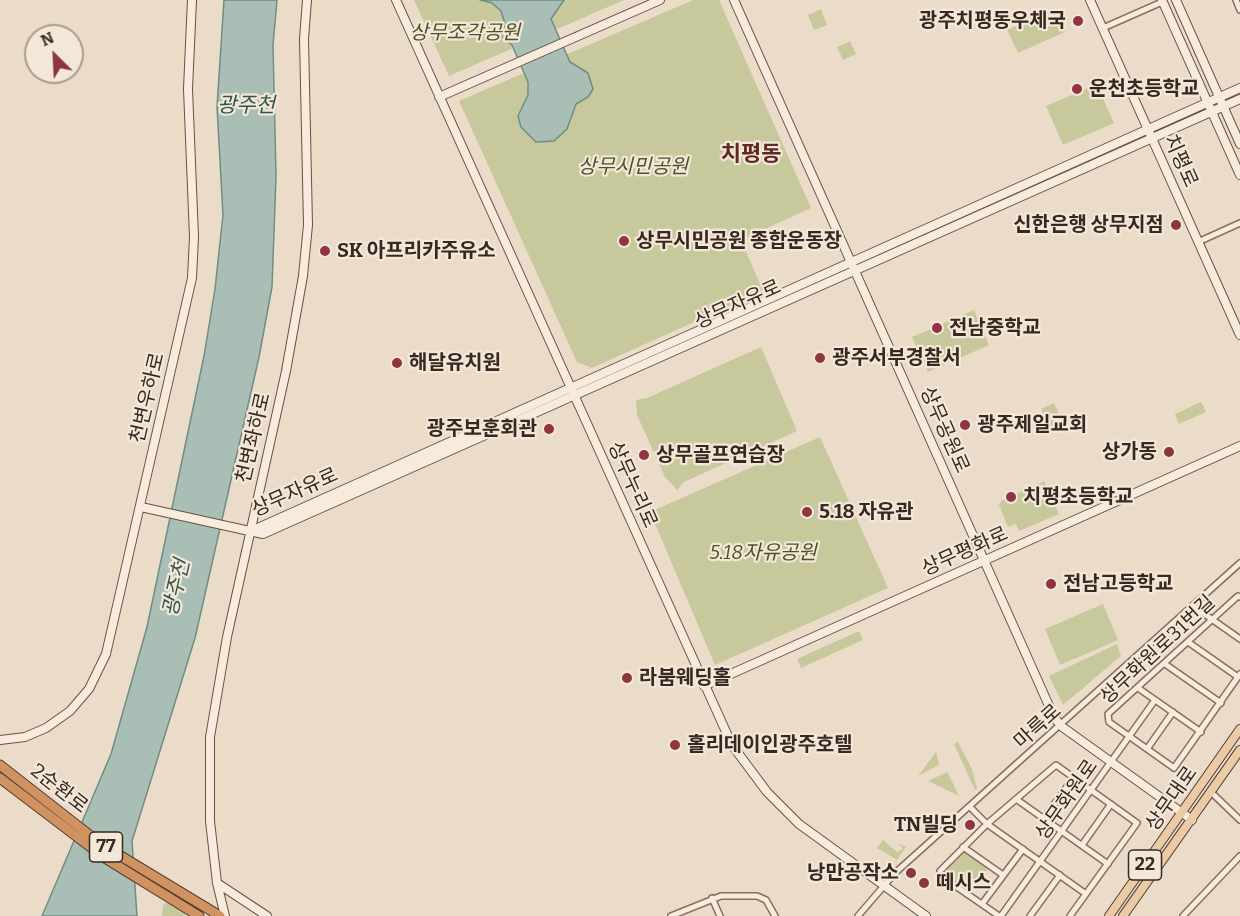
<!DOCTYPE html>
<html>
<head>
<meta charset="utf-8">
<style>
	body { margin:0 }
	#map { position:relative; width:1240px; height:916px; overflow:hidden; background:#ebdcc9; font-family:Bitter,serif }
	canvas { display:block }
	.north { position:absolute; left:24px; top:24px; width:60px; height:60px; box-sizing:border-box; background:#f3e7d8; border:2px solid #a89b8f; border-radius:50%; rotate:336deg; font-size:16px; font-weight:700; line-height:24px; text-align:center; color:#372921 }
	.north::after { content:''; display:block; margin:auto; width:21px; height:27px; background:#8f3441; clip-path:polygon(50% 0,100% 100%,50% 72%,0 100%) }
</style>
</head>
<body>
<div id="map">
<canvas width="1240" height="916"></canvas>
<div class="north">N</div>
</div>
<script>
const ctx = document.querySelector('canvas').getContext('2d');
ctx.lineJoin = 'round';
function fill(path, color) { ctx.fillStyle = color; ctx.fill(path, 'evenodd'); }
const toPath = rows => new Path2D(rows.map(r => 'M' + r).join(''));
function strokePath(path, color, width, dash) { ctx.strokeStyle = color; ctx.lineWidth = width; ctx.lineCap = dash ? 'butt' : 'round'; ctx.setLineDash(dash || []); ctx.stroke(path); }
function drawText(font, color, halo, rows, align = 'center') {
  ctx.font = font + ' Bitter,"Noto Sans KR",serif'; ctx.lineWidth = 4.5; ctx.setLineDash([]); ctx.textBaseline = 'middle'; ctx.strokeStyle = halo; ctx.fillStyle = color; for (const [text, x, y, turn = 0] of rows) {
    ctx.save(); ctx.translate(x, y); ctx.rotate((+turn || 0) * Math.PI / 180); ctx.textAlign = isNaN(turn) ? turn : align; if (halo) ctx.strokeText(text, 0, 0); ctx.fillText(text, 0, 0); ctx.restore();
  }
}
const green = toPath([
	[414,0,624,0,449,76],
	[693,0,719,0,811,208,741,240,763,291,592,368,577,362,459,101],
	[821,9,827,25,814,30,808,15],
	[1055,9,1065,32,1018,53,1007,30],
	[850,41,856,54,843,60,837,47],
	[1090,87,1101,94,1114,123,1063,145,1046,106],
	[974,310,989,345,928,372,912,337],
	[761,347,797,431,684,482,677,490,665,477,637,415,636,400,647,398],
	[1201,402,1206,412,1179,424,1175,414],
	[1054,403,1063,424,1051,430,1041,409],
	[820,437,888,588,715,665,650,512],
	[1044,481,1059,514,1019,531,1016,524,1008,527,999,505,1001,501],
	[1103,604,1118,640,1060,665,1045,629],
	[859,631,863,640,801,668,797,659],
	[1117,644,1121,656,1063,705,1049,676],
	[958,742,972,769,977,789,975,790,954,744],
	[936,752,939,765,918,776],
	[947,772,948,773,959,796,928,781],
	[883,840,897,852,903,849,898,843,906,847,897,860,877,848],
	[961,852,964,852,988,868,971,891,942,872],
	[170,901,177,904,186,916,162,916,163,905]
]);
const water = toPath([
	[224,0,277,0,273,45,276,176,272,287,259,357,195,638,132,841,137,916,42,916,111,754,147,627,204,356,215,289,223,215,217,107,224,0],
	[480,0,564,0,551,19,570,62,588,73,593,89,588,97,576,104,567,129,554,141,536,142,521,127,518,116,528,95,528,82,512,45,501,36,505,24,501,11,492,3,480,0]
]);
const street = toPath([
	[1236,0,1240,10],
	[1103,28,1162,2],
	[1198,242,1240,223],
	[1240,597,1238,596,1108,714,1109,722,1174,768,1240,674],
	[1193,606,1240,639],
	[1188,642,1238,677],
	[1165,664,1221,703],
	[1138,688,1201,732],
	[1147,749,1173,712],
	[1211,792,1240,820],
	[1016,799,1108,864],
	[970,807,987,824,1086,894],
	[1044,818,1074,777],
	[1082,845,1111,804],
	[963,847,1003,875],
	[712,898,720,916],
	[982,904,1023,849],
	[671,916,721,896,757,896,766,900,775,916],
	[858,916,895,873,1240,563],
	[999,916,941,876,940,871,987,824,1056,765,1137,823,1070,916],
	[1001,916,1155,700],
	[1030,916,1060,875],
	[1183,916,1240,856]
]);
const secondary = toPath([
	[396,0,732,745,767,792,799,824,926,916],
	[734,0,1054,717,1061,726,1192,820],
	[1090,0,1240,335],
	[1162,0,1240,175],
	[1176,0,1240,144],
	[439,97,660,0],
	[141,507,263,534,1240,99],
	[251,531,1240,88],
	[704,686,1240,446],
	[0,740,25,737,46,728,70,711,89,689,106,654,192,278,194,237,188,89,192,0],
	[217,883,267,916],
	[225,916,217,883,210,821,210,737,227,637,286,371,303,276,308,225,304,39,307,0]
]);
const primary = toPath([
	[1109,916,1240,729],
	[1123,916,1240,750]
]);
const highway = toPath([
	[0,765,101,844,220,916],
	[0,778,105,858,199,916]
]);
const markers = [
	[1078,21,6,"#8f3441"],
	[1077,89,6,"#8f3441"],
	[1176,225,6,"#8f3441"],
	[624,241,6,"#8f3441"],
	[325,251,6,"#8f3441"],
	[937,328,6,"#8f3441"],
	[820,358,6,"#8f3441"],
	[397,363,6,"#8f3441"],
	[965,425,6,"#8f3441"],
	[549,429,6,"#8f3441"],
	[1169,452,6,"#8f3441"],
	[644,455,6,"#8f3441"],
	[1011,497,6,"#8f3441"],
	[807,512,6,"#8f3441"],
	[1051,584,6,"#8f3441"],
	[627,678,6,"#8f3441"],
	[675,745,6,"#8f3441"],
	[970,825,6,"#8f3441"],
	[911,873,6,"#8f3441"],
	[924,883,6,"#8f3441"]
];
const shields = [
	[106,847,33],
	[1145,865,33]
];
const shieldNames = [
	["77",106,847],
	["22",1145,865]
];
const poiNames = [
	["광주치평동우체국",1066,21,"right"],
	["운천초등학교",1089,89],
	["신한은행 상무지점",1164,225,"right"],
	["상무시민공원 종합운동장",636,241],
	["SK 아프리카주유소",337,251],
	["전남중학교",949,328],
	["광주서부경찰서",832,358],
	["해달유치원",409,363],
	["광주제일교회",977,425],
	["광주보훈회관",537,429,"right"],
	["상가동",1157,452,"right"],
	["상무골프연습장",656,455],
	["치평초등학교",1023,497],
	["5.18 자유관",819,512],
	["전남고등학교",1063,584],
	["라붐웨딩홀",639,678],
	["홀리데이인광주호텔",687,745],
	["TN빌딩",958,825,"right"],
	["낭만공작소",899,873,"right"],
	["떼시스",936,883]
];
const parkNames = [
	["상무조각공원",465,33],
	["상무시민공원",633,167],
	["5.18자유공원",763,553]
];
const streetNames = [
	["치평로",1180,161,66],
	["상무자유로",738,305,-24],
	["천변우하로",148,398,-77],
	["상무공원로",944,430,66],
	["천변좌하로",254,438,-77],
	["상무누리로",632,485,66],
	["상무자유로",295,493,-24],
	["상무평화로",965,552,-24],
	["상무화원로31번길",1158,650,-43],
	["마륵로",1038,727,-42],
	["2순환로",59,789,38],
	["상무대로",1172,799,-55],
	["상무화원로",1067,800,-55]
];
const waterNames = [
	["광주천",246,106],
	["광주천",177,588,-77]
];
const quarterNames = [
	["치평동",751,155]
];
fill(green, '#c8c89d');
fill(water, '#a9bfb6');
strokePath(water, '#708d82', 1.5);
strokePath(street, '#866f5f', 8);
strokePath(secondary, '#685042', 10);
strokePath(primary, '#543e33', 10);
strokePath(highway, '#543e33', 11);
strokePath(street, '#f6ebdc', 5);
strokePath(secondary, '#f6ebdc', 8);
strokePath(primary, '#eacba5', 8);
strokePath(highway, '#d19262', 9);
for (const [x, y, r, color] of markers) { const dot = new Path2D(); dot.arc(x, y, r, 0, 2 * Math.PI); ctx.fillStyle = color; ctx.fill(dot); strokePath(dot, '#f3e7d8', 2); }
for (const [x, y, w] of shields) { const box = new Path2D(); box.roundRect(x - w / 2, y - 15, w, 30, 4.5); ctx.fillStyle = '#f3e7d8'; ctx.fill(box); strokePath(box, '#372921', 1.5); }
drawText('bold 18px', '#372921', null, shieldNames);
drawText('bold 20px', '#372921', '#f3e7d8', poiNames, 'left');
drawText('italic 20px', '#4d522a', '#f3e7d8', parkNames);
drawText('20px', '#372921', '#f3e7d8', streetNames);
drawText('italic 21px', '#32564f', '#f3e7d8', waterNames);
drawText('bold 22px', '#602925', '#f3e7d8', quarterNames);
</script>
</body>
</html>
